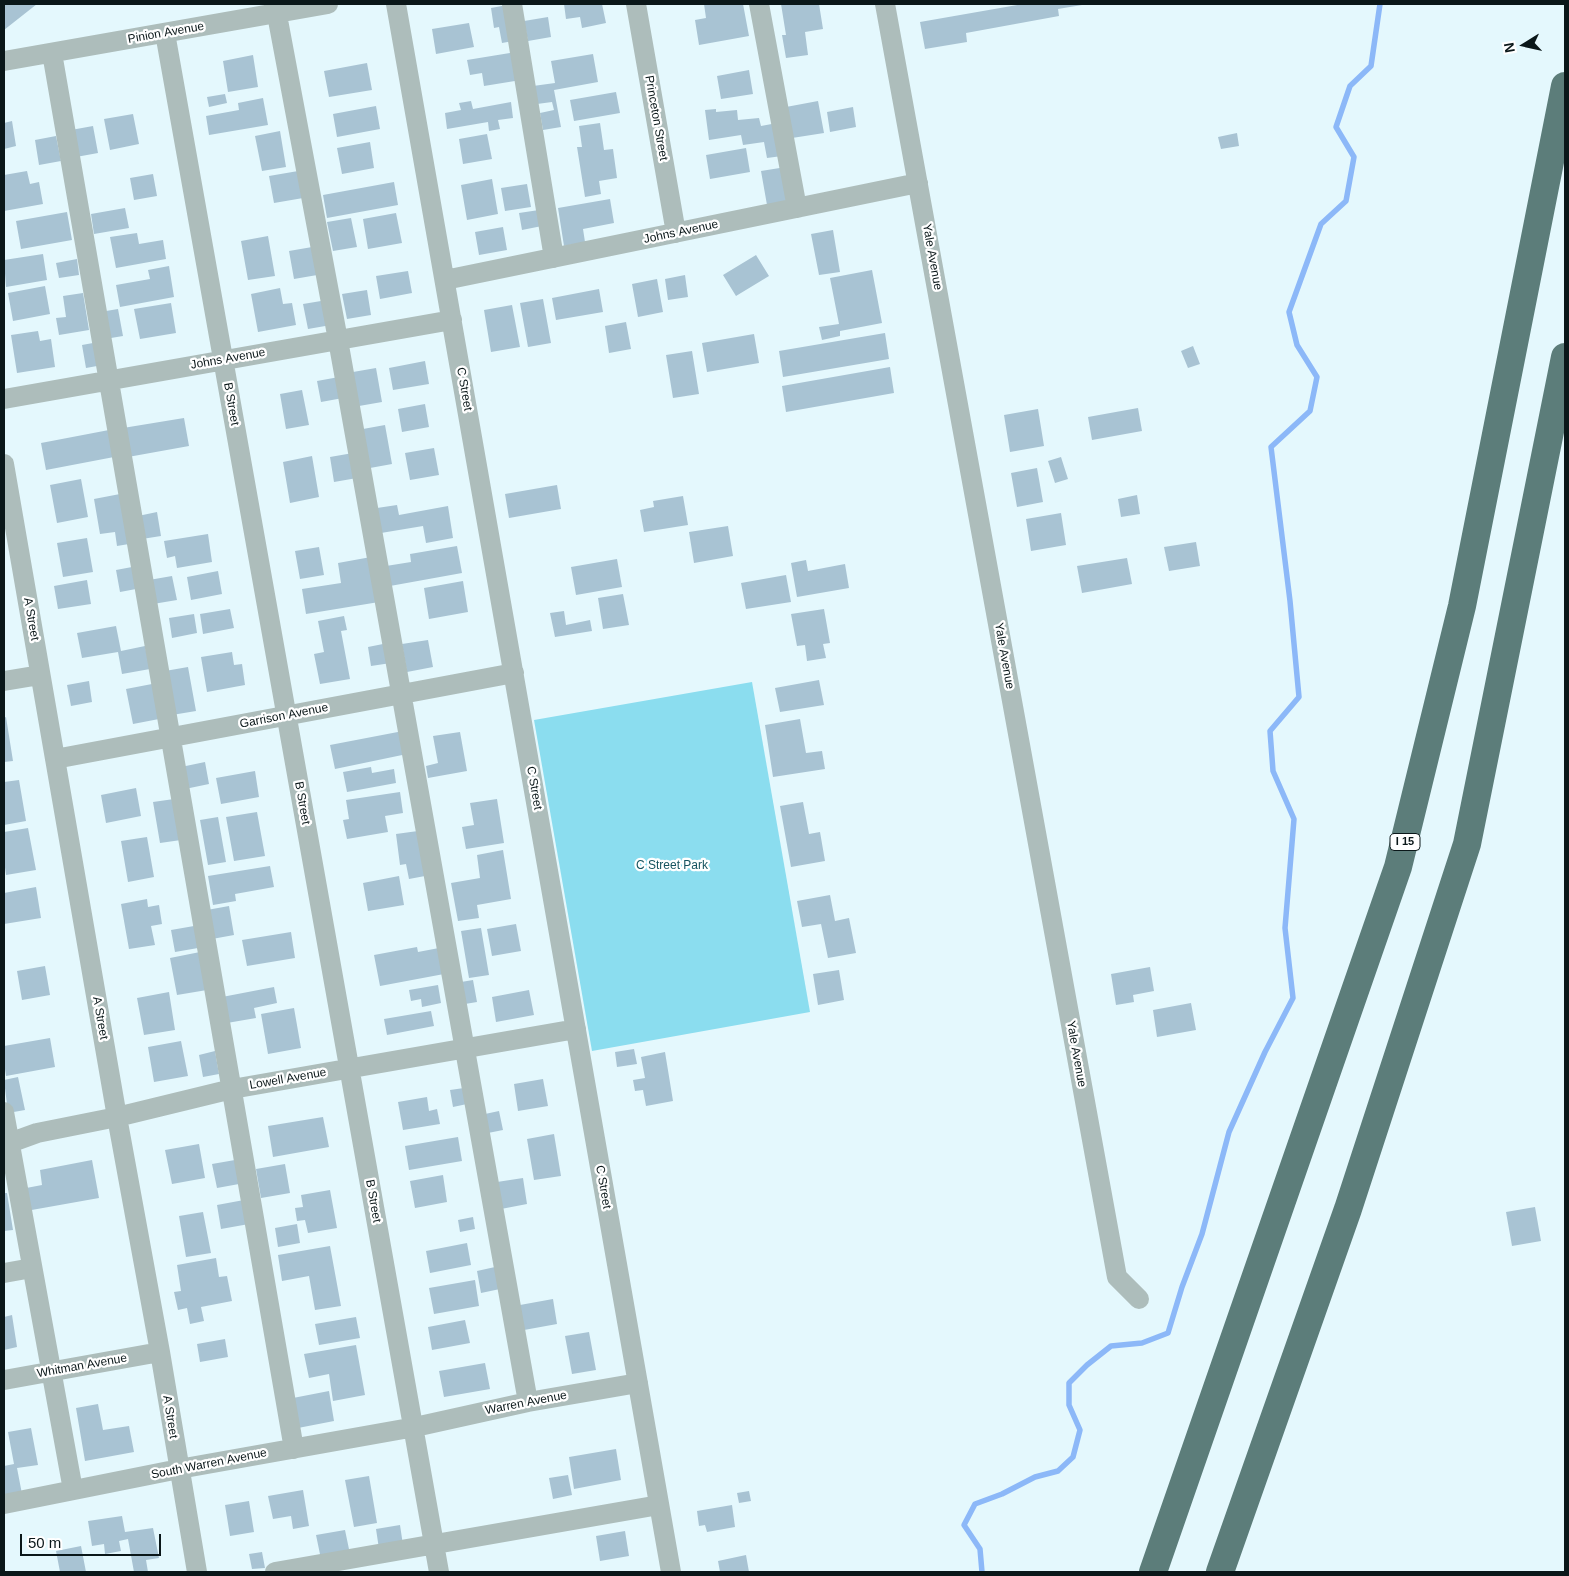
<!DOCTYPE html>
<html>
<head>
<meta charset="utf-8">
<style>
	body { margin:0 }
	#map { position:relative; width:1569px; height:1576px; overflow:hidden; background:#e4f8fd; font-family:Helvetica,sans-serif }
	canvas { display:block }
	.frame { position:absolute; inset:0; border:5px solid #0a1719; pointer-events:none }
	.north { position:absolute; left:1499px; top:20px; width:50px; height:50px; -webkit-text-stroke:4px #fff; paint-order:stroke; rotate:260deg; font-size:14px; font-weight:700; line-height:20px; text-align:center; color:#0a1719 }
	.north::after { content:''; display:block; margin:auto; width:18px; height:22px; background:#0a1719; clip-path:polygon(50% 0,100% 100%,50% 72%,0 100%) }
	.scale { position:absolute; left:20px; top:1534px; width:141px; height:22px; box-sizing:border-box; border:2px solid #0a1719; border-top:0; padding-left:6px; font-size:15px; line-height:18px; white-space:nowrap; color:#0a1719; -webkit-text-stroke:4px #fff; paint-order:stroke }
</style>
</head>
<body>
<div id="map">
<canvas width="1569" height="1576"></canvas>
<div class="frame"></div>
<div class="north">N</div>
<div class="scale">50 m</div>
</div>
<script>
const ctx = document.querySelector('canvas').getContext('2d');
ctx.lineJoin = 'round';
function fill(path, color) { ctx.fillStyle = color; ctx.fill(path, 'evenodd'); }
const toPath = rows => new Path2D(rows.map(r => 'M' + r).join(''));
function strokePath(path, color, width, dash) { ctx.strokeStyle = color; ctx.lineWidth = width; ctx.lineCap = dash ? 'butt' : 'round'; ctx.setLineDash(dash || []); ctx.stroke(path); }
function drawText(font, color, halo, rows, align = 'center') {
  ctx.font = font + ' Helvetica,sans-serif'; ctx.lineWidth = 4.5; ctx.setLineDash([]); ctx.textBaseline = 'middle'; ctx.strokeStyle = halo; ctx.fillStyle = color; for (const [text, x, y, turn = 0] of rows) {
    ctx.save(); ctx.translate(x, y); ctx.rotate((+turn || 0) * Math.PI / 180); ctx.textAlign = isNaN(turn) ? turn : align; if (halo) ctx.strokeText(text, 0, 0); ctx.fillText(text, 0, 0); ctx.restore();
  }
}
const green = toPath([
	[752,682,810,1012,592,1051,534,720]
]);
const stream = toPath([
	[982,1572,980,1549,964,1525,975,1504,1002,1494,1035,1477,1058,1471,1073,1457,1080,1430,1069,1405,1069,1383,1087,1365,1111,1346,1142,1343,1168,1333,1182,1287,1202,1234,1229,1132,1265,1052,1293,998,1285,928,1294,819,1273,771,1270,731,1299,697,1290,601,1271,447,1310,411,1317,377,1297,345,1289,312,1321,224,1346,201,1354,157,1336,127,1350,86,1371,66,1380,4]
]);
const building = toPath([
	[4,4,37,4,4,30],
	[564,4,602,4,606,23,582,28,580,17,566,19],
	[704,4,743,4,749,36,699,45,695,20,706,18],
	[781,4,819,4,823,29,805,32,808,55,786,58,782,35,786,35],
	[1023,4,1082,5,1058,9,1059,16,966,33,967,42,925,49,920,22],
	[507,5,513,41,502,43,499,27,494,28,491,8],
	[548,17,551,37,528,41,524,21],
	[469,23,474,47,436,54,432,29],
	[516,52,521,80,484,86,482,73,470,75,467,60],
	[593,54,598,82,554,90,561,127,543,130,540,113,554,110,552,102,537,104,533,86,555,83,551,61],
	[253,55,258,87,228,92,223,61],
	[367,63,372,90,329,97,324,71],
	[749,70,753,94,721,99,717,76],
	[616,92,620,113,574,121,570,100],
	[225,94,227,103,209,107,207,97],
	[263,98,268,125,209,135,206,116,239,110,238,103],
	[471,101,473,109,511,102,513,118,498,120,500,129,489,131,488,122,447,129,445,113,461,110,459,103],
	[818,101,824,133,792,138,786,107],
	[376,106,380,129,337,137,333,114],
	[853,107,856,127,830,132,827,112],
	[716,109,716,112,737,110,738,120,759,118,761,126,777,123,782,156,767,158,764,142,743,145,741,135,709,140,705,110],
	[133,114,139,144,110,150,104,119],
	[12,121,16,146,4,149,4,123],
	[600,123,604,150,613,149,617,178,599,181,601,194,585,197,577,147,582,147,579,126],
	[93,126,98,153,76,157,71,130],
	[280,131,286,167,262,171,255,136],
	[1237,133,1239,146,1221,149,1218,137],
	[487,134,492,159,463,164,459,139],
	[56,136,61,161,39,165,35,140],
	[370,142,374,168,342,174,337,148],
	[746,148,750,172,710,179,706,155],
	[786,167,792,201,767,205,761,171],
	[304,170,309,197,274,203,269,176],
	[27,171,30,184,39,182,43,204,4,211,4,175],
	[153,174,157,196,134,200,130,178],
	[492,179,498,214,467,220,461,185],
	[394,182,398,205,327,218,323,195],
	[527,184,531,207,505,211,501,188],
	[610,199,614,223,583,229,585,242,564,246,558,208],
	[125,208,129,228,94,234,91,214],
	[539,210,542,226,522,230,519,213],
	[67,212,72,240,21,249,16,221],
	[396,213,402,243,368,249,363,219],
	[351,218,357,247,333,251,327,222],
	[503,227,507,250,479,255,475,232],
	[833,230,840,272,819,275,811,234],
	[137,233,139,244,163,240,166,259,116,268,110,237],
	[268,236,275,276,248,280,241,241],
	[318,246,323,274,294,279,289,251],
	[43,254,47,280,6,287,4,260],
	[756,255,769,276,736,296,723,275],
	[77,259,79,275,59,278,56,263],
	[169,266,174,297,120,307,116,285,150,279,148,270],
	[872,270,882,323,840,331,840,336,822,340,819,327,839,324,830,278],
	[408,271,412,293,380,299,376,276],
	[685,275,688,297,668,300,665,279],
	[657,279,663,312,638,317,632,284],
	[45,286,50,314,13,321,8,293],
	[280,288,283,304,292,303,296,325,258,332,251,294],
	[599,289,603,312,556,320,552,298],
	[367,290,371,315,347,319,342,294],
	[83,293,89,330,59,335,56,318,66,317,63,296],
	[543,299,551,343,528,347,520,303],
	[327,300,331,325,308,329,303,304],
	[171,303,176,333,140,339,134,309],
	[512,305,520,347,491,352,484,310],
	[118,309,123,336,105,339,100,312],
	[626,322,631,349,609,353,605,326],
	[38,331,40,341,51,339,55,367,17,373,11,335],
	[885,333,889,359,783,377,779,351],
	[754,334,759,363,707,372,702,343],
	[93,343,97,366,86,368,82,345],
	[1193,346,1200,364,1188,368,1181,351],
	[692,351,699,394,673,398,666,355],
	[425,361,429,384,393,390,389,368],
	[890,367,894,393,786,412,782,386],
	[376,368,382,402,359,406,353,372],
	[339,377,343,398,321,402,317,381],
	[302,390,309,425,286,429,280,394],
	[425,404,429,427,402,432,398,409],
	[1138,408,1142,431,1092,440,1088,417],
	[1038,409,1044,446,1010,452,1004,415],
	[184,418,189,446,128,457,123,428],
	[385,425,392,464,370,468,363,429],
	[109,430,114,457,46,470,41,443],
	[434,448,439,475,410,480,405,453],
	[353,453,357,478,334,482,330,457],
	[312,456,319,497,290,503,283,462],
	[1061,457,1068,479,1055,483,1048,461],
	[1037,468,1043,502,1017,507,1011,473],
	[81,479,88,517,57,523,50,485],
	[557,485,561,509,509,518,505,494],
	[120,494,129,544,117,546,115,532,100,534,94,499],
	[1137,495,1140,514,1121,517,1118,499],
	[683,496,688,525,644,532,640,510,654,507,653,501],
	[397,505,399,515,448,506,453,538,426,543,423,526,381,533,377,508],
	[157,512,161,536,142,539,138,516],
	[1061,513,1066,545,1031,551,1026,519],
	[728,526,733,556,694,563,689,532],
	[208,534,212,562,177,568,175,556,167,558,164,541],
	[87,538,93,572,63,577,57,543],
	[1196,542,1200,566,1169,571,1164,547],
	[457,546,462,573,390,586,386,566,411,562,410,554],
	[319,547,324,575,300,579,295,551],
	[371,557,379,602,306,614,302,589,341,583,338,563],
	[1127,558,1132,584,1082,593,1077,566],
	[617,559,622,587,576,595,571,567],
	[806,560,808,571,845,564,849,588,797,597,791,563],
	[132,567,136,589,120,592,116,570],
	[218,571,222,594,191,600,187,577],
	[786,575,791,602,746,609,741,583],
	[172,576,177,600,153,604,149,580],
	[87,580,91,604,58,609,54,586],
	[463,581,468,612,429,619,424,588],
	[623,594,629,625,603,629,598,598],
	[230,609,234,628,203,634,200,614],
	[824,609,830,643,823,644,826,658,807,661,805,645,797,646,791,614],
	[564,611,566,625,590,620,592,631,555,637,550,613],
	[194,614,197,633,172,638,169,618],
	[344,616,347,630,341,631,350,679,320,684,314,654,324,652,318,621],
	[116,626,121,651,145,646,150,669,122,674,118,652,82,658,77,633],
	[428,640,433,667,407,672,402,644],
	[388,643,391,663,371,666,368,647],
	[232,652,234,665,242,664,245,685,207,692,201,657],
	[188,667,196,711,172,715,165,671],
	[819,680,824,705,780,712,775,688],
	[89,681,92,702,71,706,67,685],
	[152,684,159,719,133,724,126,689],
	[6,717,13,761,4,762,4,718],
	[800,719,806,753,822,751,825,769,773,777,765,725],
	[403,731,407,754,335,769,330,745],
	[460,732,467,771,428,778,426,766,438,763,433,736],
	[205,762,209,784,185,789,181,767],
	[371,767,372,773,394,769,396,783,347,792,343,772],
	[255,771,259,797,221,804,216,778],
	[19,780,26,821,4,825,4,782],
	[136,788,141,816,106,823,101,795],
	[400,792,403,813,385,816,388,832,347,839,343,820,349,819,346,800],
	[174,799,181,840,160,843,153,802],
	[497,799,504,843,466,849,462,827,474,825,470,803],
	[803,802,809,834,820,832,825,861,791,867,780,806],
	[257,812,265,856,234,861,226,817],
	[218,817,226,862,208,865,200,820],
	[28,828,36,870,6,875,4,860,4,832],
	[418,831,425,876,409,879,406,864,400,865,396,834],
	[147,837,154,877,128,882,121,841],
	[503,850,511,899,477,905,479,918,458,921,451,883,480,878,477,855],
	[270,866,274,887,235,894,236,901,213,905,208,876],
	[399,876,404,905,368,911,363,883],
	[36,887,41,918,4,924,4,893],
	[830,895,835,921,849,918,856,953,828,958,821,924,802,927,797,901],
	[147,899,148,907,159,905,162,924,151,926,155,945,129,949,121,904],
	[229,906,234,935,212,939,207,910],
	[516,924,521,951,492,956,487,929],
	[194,926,198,948,175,952,171,930],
	[481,928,489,975,469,978,461,931],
	[291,932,295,958,247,966,242,940],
	[417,947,418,952,439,948,444,974,380,986,374,955],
	[200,952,207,990,177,995,170,958],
	[45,966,50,995,22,1000,17,971],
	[1150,967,1154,991,1133,995,1134,1002,1116,1005,1111,974],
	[839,970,844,1000,818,1005,813,974],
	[473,980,477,1002,465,1004,461,982],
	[438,985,441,1003,422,1007,421,999,411,1001,409,990],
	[274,987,277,1003,254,1008,256,1018,227,1023,222,997],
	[529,990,534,1015,496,1022,492,997],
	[169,992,175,1030,144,1035,137,998],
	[1191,1003,1196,1030,1157,1037,1153,1010],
	[294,1008,301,1048,268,1054,261,1014],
	[431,1011,434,1026,387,1035,384,1019],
	[50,1038,55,1067,6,1076,4,1062,4,1046],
	[181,1041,188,1076,154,1082,148,1047],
	[634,1049,637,1064,617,1067,615,1052],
	[215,1051,219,1074,203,1077,199,1055],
	[665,1052,673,1101,646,1106,643,1090,635,1091,633,1080,645,1078,641,1057],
	[18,1077,25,1110,8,1113,4,1080],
	[543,1079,548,1106,518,1111,514,1084],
	[464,1088,467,1104,453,1107,450,1090],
	[427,1097,429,1111,437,1109,440,1124,403,1130,398,1102],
	[499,1111,503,1130,488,1133,485,1114],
	[323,1117,329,1147,273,1157,268,1126],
	[554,1134,561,1176,534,1180,527,1139],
	[458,1137,462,1161,409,1170,405,1146],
	[199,1144,205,1178,172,1184,165,1150],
	[92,1160,99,1198,26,1211,21,1189,42,1185,40,1170],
	[235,1160,239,1184,217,1188,212,1164],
	[285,1164,290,1193,261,1198,256,1169],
	[443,1175,447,1202,415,1208,410,1181],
	[523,1178,527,1204,501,1209,497,1182],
	[330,1190,337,1228,308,1233,305,1220,297,1221,295,1208,303,1207,301,1195],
	[4,1193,7,1193,13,1230,4,1231],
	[244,1200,249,1224,221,1229,217,1205],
	[1535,1207,1541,1241,1512,1246,1506,1212],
	[203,1212,211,1253,186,1257,179,1216],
	[473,1217,475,1229,460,1232,458,1220],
	[297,1224,300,1243,278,1247,275,1228],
	[467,1243,471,1265,430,1273,426,1251],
	[330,1246,341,1306,315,1310,309,1276,282,1281,278,1255],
	[216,1258,219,1277,227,1276,232,1301,201,1307,204,1321,190,1324,187,1308,178,1310,174,1292,181,1291,177,1265],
	[495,1267,500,1289,481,1293,477,1271],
	[475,1280,479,1306,434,1314,429,1288],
	[553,1299,557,1324,524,1330,520,1305],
	[12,1315,17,1347,4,1350,4,1317],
	[356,1317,360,1338,319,1345,315,1324],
	[465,1320,470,1343,432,1350,428,1327],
	[589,1332,596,1370,572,1374,565,1336],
	[225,1339,228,1357,200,1362,197,1344],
	[356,1345,365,1395,333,1401,329,1374,309,1378,304,1354],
	[485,1363,490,1389,444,1397,439,1371],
	[329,1391,334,1421,298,1428,293,1398],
	[98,1404,103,1430,129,1426,134,1452,85,1461,76,1408],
	[31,1428,38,1465,17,1468,22,1494,4,1497,4,1466,14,1464,8,1432],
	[616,1449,621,1480,574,1489,569,1457],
	[568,1475,572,1495,553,1499,549,1478],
	[369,1476,377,1523,354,1527,345,1480],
	[303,1490,309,1526,293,1529,291,1516,273,1519,268,1496],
	[749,1491,751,1501,739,1503,737,1493],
	[249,1501,254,1532,230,1536,225,1505],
	[732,1505,735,1527,707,1532,705,1525,699,1526,697,1511],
	[122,1516,125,1532,153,1528,159,1558,146,1560,148,1572,134,1572,128,1539,119,1541,121,1551,105,1554,104,1544,92,1546,88,1521],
	[400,1525,403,1545,379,1549,376,1529],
	[345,1530,350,1554,321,1559,316,1535],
	[625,1531,629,1556,600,1561,596,1536],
	[81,1546,86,1572,60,1572,56,1551],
	[262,1552,265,1568,252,1569,249,1554],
	[746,1555,749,1572,720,1572,718,1561]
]);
const minor = toPath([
	[275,4,338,340,528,1402],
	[396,4,671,1572],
	[512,4,554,258],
	[636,4,676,233],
	[759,4,797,208],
	[885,4,1117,1277,1139,1299],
	[165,33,439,1572],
	[52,53,294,1449],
	[4,61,328,4],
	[445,280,918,183],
	[4,399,452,320],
	[4,464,117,1117,160,1352,197,1572],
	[4,681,40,675],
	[55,759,514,673],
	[4,1112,73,1490],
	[4,1145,37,1133,117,1117,232,1089,576,1029],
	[4,1273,32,1268],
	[4,1380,160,1352],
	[4,1504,179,1469,415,1427,528,1402,638,1383],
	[275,1572,659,1505]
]);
const highway = toPath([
	[1153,1572,1398,867,1462,606,1565,86],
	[1220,1572,1348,1209,1467,844,1565,357]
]);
const shields = [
	[1405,842,30]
];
const shieldNames = [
	["I 15",1405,842]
];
const streetNames = [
	["Pinion Avenue",166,33,-10],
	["Princeton Street",656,118,80],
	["Johns Avenue",681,232,-12],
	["Yale Avenue",932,257,80],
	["Johns Avenue",228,359,-10],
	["C Street",464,389,80],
	["B Street",231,404,80],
	["A Street",31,619,80],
	["Yale Avenue",1004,656,80],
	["Garrison Avenue",284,716,-11],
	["C Street",534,788,80],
	["B Street",302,803,80],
	["A Street",100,1018,80],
	["Yale Avenue",1076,1054,80],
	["Lowell Avenue",288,1079,-10],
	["C Street",603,1187,80],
	["B Street",373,1201,80],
	["Whitman Avenue",82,1366,-10],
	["Warren Avenue",526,1403,-11],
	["A Street",170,1417,81],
	["South Warren Avenue",209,1464,-11]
];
const parkNames = [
	["C Street Park",672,866]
];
fill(green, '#8bddef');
strokePath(stream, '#8cb8f8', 5.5);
fill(building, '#a8c3d3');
strokePath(minor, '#adbdbb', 20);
strokePath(highway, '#5c7d7a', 28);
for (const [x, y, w] of shields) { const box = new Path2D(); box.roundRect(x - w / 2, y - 8.5, w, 17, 4); ctx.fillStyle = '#fff'; ctx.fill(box); strokePath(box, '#0a1719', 1); }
drawText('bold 11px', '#0a1719', null, shieldNames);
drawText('12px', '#0a1719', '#fff', streetNames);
drawText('12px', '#15535f', '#fff', parkNames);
</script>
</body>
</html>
